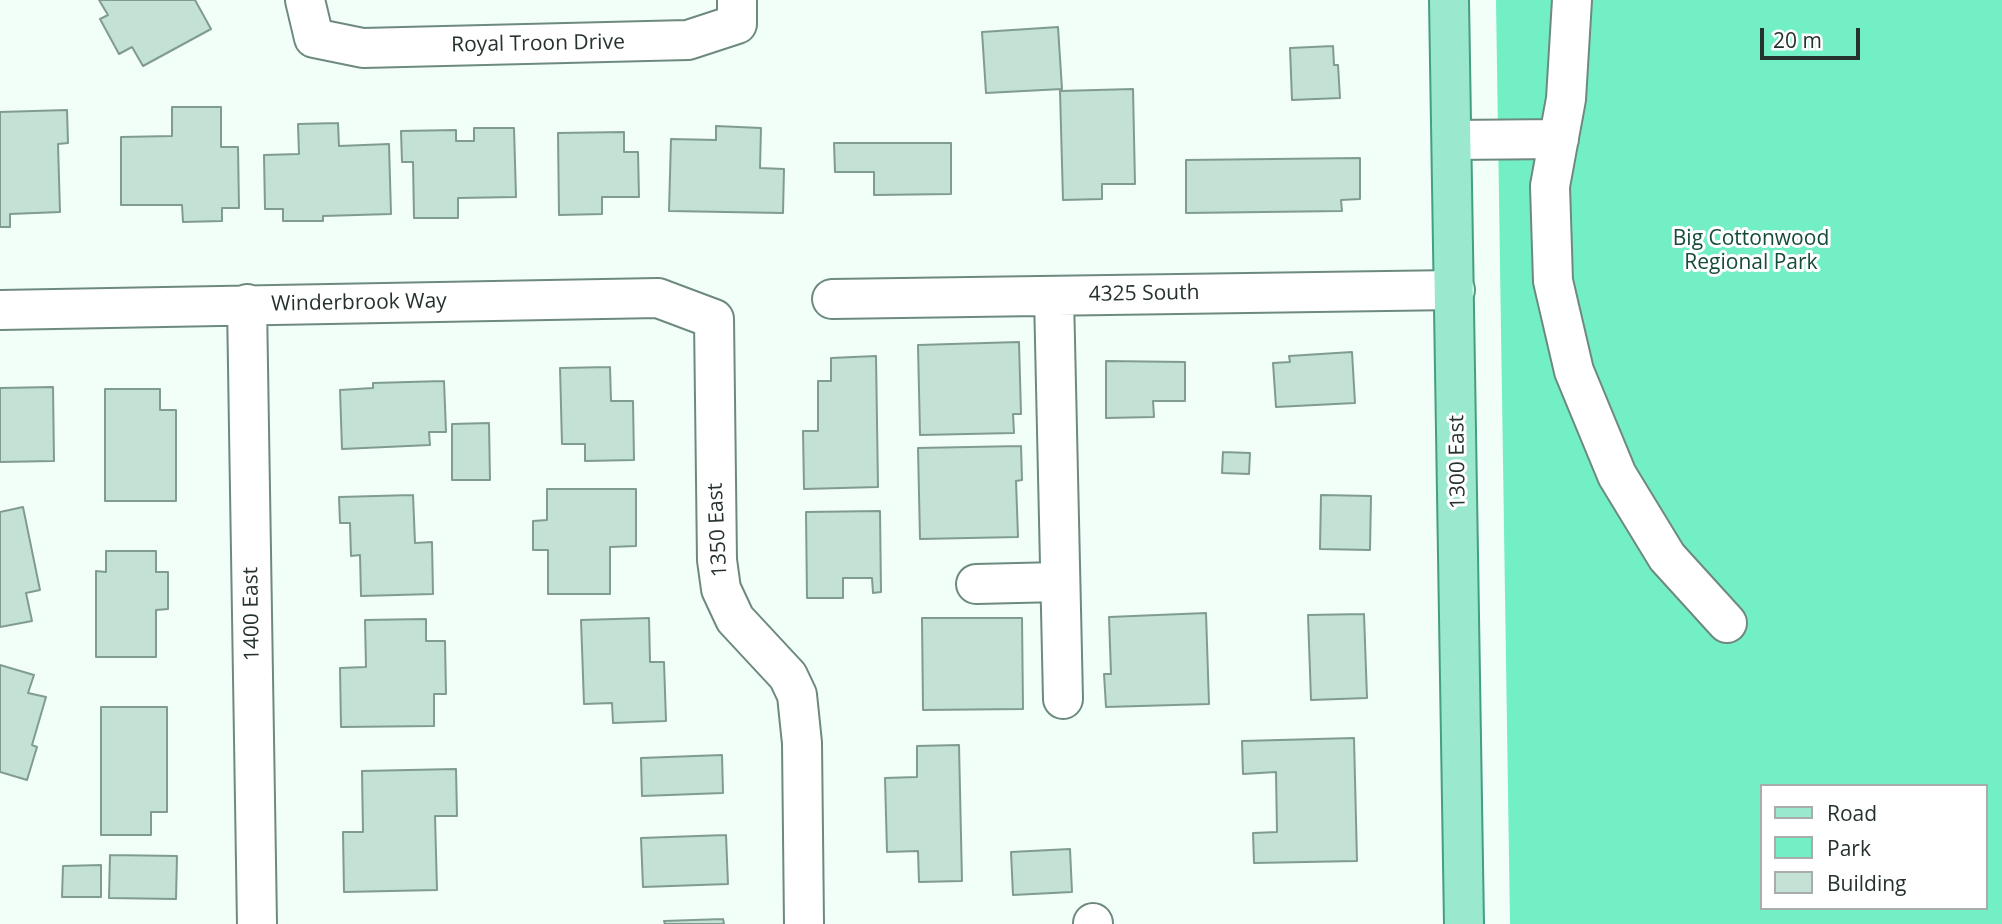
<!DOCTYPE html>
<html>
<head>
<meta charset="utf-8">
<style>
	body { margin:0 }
	#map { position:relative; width:2002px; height:924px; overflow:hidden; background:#f2fef8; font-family:"Open Sans",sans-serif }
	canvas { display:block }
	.legend { position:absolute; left:1760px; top:784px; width:228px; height:126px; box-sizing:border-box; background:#fff; border:2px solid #a8adab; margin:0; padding:9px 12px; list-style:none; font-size:21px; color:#26322d }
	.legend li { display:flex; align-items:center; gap:14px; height:35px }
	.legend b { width:35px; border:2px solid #a8adab }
	.scale { position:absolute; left:1760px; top:28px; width:100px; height:32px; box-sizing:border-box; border:4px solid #26322d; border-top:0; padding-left:9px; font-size:21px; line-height:24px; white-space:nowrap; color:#26322d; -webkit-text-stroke:5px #fff; paint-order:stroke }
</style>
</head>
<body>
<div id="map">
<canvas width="2002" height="924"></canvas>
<ul class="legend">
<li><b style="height:9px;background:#9ae8ce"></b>Road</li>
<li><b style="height:19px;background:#73efc5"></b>Park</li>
<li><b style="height:19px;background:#c3e1d4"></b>Building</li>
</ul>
<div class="scale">20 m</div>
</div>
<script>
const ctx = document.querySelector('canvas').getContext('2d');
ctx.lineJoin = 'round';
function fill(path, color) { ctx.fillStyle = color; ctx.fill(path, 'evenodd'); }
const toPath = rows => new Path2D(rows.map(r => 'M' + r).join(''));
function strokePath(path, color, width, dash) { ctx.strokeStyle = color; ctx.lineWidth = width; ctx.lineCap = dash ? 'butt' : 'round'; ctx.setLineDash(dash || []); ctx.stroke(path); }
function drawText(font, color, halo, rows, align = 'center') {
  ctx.font = font + ' "Open Sans",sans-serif'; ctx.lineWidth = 6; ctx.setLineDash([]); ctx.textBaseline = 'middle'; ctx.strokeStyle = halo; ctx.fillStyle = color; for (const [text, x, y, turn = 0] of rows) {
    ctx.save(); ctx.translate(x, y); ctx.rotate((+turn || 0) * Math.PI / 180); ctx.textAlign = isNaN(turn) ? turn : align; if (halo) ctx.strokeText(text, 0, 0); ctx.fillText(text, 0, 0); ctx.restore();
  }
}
const green = toPath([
	[1496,0,2002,0,2002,924,1510,924],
	[1762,786,1986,786,1986,908,1762,908]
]);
const building = toPath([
	[99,0,195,0,211,29,143,66,132,47,119,54,100,19,108,15,99,0],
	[1058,27,1062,89,986,93,982,32,1058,27],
	[1333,46,1334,65,1338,65,1340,98,1292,100,1290,48,1333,46],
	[1133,89,1135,184,1102,184,1102,199,1063,200,1060,91,1133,89],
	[172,107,221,107,221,147,238,147,239,208,222,208,222,221,183,222,182,205,121,205,121,137,172,136,172,107],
	[67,110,68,143,58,144,60,212,10,214,10,227,0,227,0,112,67,110],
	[338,123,339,146,389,144,391,214,323,216,323,221,283,221,283,209,265,209,264,155,299,154,298,124,338,123],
	[716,126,761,128,760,168,784,169,783,213,669,211,671,139,716,140,716,126],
	[474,128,514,128,516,197,458,198,458,218,414,218,413,162,402,162,401,131,456,130,456,141,474,141,474,128],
	[624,132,624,152,638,152,639,197,602,197,602,214,559,215,558,133,624,132],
	[834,143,951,143,951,194,874,195,874,172,835,172,834,143],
	[1360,158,1360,199,1341,200,1342,211,1186,213,1186,160,1360,158],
	[1019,342,1021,414,1013,414,1014,433,920,435,918,345,1019,342],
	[1352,352,1355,403,1276,407,1273,363,1290,362,1289,356,1352,352],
	[876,356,878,487,804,489,803,431,818,431,818,381,831,381,831,358,876,356],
	[1106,361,1185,362,1185,401,1153,401,1154,417,1106,418,1106,361],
	[610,367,611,401,633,401,634,460,585,461,585,444,562,444,560,368,610,367],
	[444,381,446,432,429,432,430,445,342,449,340,390,373,388,373,383,444,381],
	[53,387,54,461,0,462,0,388,53,387],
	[105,389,160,389,160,410,176,410,176,501,105,501,105,389],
	[489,423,490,480,452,480,452,424,489,423],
	[1021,446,1022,480,1016,481,1018,537,920,539,918,448,1021,446],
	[1223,452,1250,453,1249,474,1222,473,1223,452],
	[547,489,636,489,636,546,610,547,610,594,548,594,548,550,533,550,533,521,547,520,547,489],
	[413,495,415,543,432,542,433,594,361,596,360,555,351,556,350,523,340,523,339,497,413,495],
	[1321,495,1371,496,1370,550,1320,549,1321,495],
	[23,507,40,590,26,593,32,621,0,627,0,512,23,507],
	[880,511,881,592,873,593,872,578,843,578,843,598,807,598,806,512,880,511],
	[106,551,156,551,156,572,168,572,168,609,156,610,156,657,96,657,96,571,106,572,106,551],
	[1206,613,1209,704,1106,707,1104,674,1111,674,1109,617,1206,613],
	[1364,614,1367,698,1311,700,1308,615,1364,614],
	[649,618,650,662,664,662,666,721,613,723,612,703,584,704,581,620,649,618],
	[922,618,1022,618,1023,709,923,710,922,618],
	[426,619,426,641,445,641,446,694,434,694,434,726,341,727,340,668,366,667,365,620,426,619],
	[0,665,34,675,28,693,46,697,32,745,37,747,27,780,0,772,0,665],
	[101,707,167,707,167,812,151,812,151,835,101,835,101,707],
	[1354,738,1357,861,1254,863,1253,833,1277,832,1276,772,1243,774,1242,741,1354,738],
	[959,745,962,881,919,882,918,851,887,852,885,778,917,777,917,746,959,745],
	[722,755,723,793,642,796,641,758,722,755],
	[456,769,457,816,435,816,437,890,344,892,343,832,363,832,362,771,456,769],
	[726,835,728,884,643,887,641,838,726,835],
	[1070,849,1072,892,1013,895,1011,852,1070,849],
	[110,855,177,856,176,899,109,898,110,855],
	[101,865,101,897,62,897,63,866,101,865],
	[723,919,724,924,665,924,664,921,723,919]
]);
const minor = toPath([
	[305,0,314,38,363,48,688,40,737,24,737,0],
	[1572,0,1566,99,1550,186,1553,281,1574,371,1617,475,1667,557,1727,623],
	[1452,140,1559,139],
	[1054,296,1063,699],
	[832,299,1455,290],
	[247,304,257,924],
	[0,310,658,298,714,319,717,560,721,589,735,619,788,676,797,695,802,743,804,924],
	[976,584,1059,582],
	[1093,923,1093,924]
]);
const major = toPath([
	[1449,0,1464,924]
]);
const streetNames = [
	["Royal Troon Drive",538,44,-1],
	["4325 South",1144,294,-1],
	["Winderbrook Way",359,303,-1],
	["1300 East",1458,462,-91],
	["1350 East",718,530,-93],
	["1400 East",252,614,-91]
];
const parkNames = [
	["Big Cottonwood",1751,239],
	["Regional Park",1751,263]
];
fill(green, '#73efc5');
fill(building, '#c3e1d4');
strokePath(building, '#809c91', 2);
strokePath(minor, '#6e8a7f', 42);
strokePath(major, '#459e81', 42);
strokePath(minor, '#fff', 38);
strokePath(major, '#9ae8ce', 38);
drawText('21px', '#26322d', '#fff', streetNames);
drawText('21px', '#154b3a', '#fff', parkNames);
</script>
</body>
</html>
